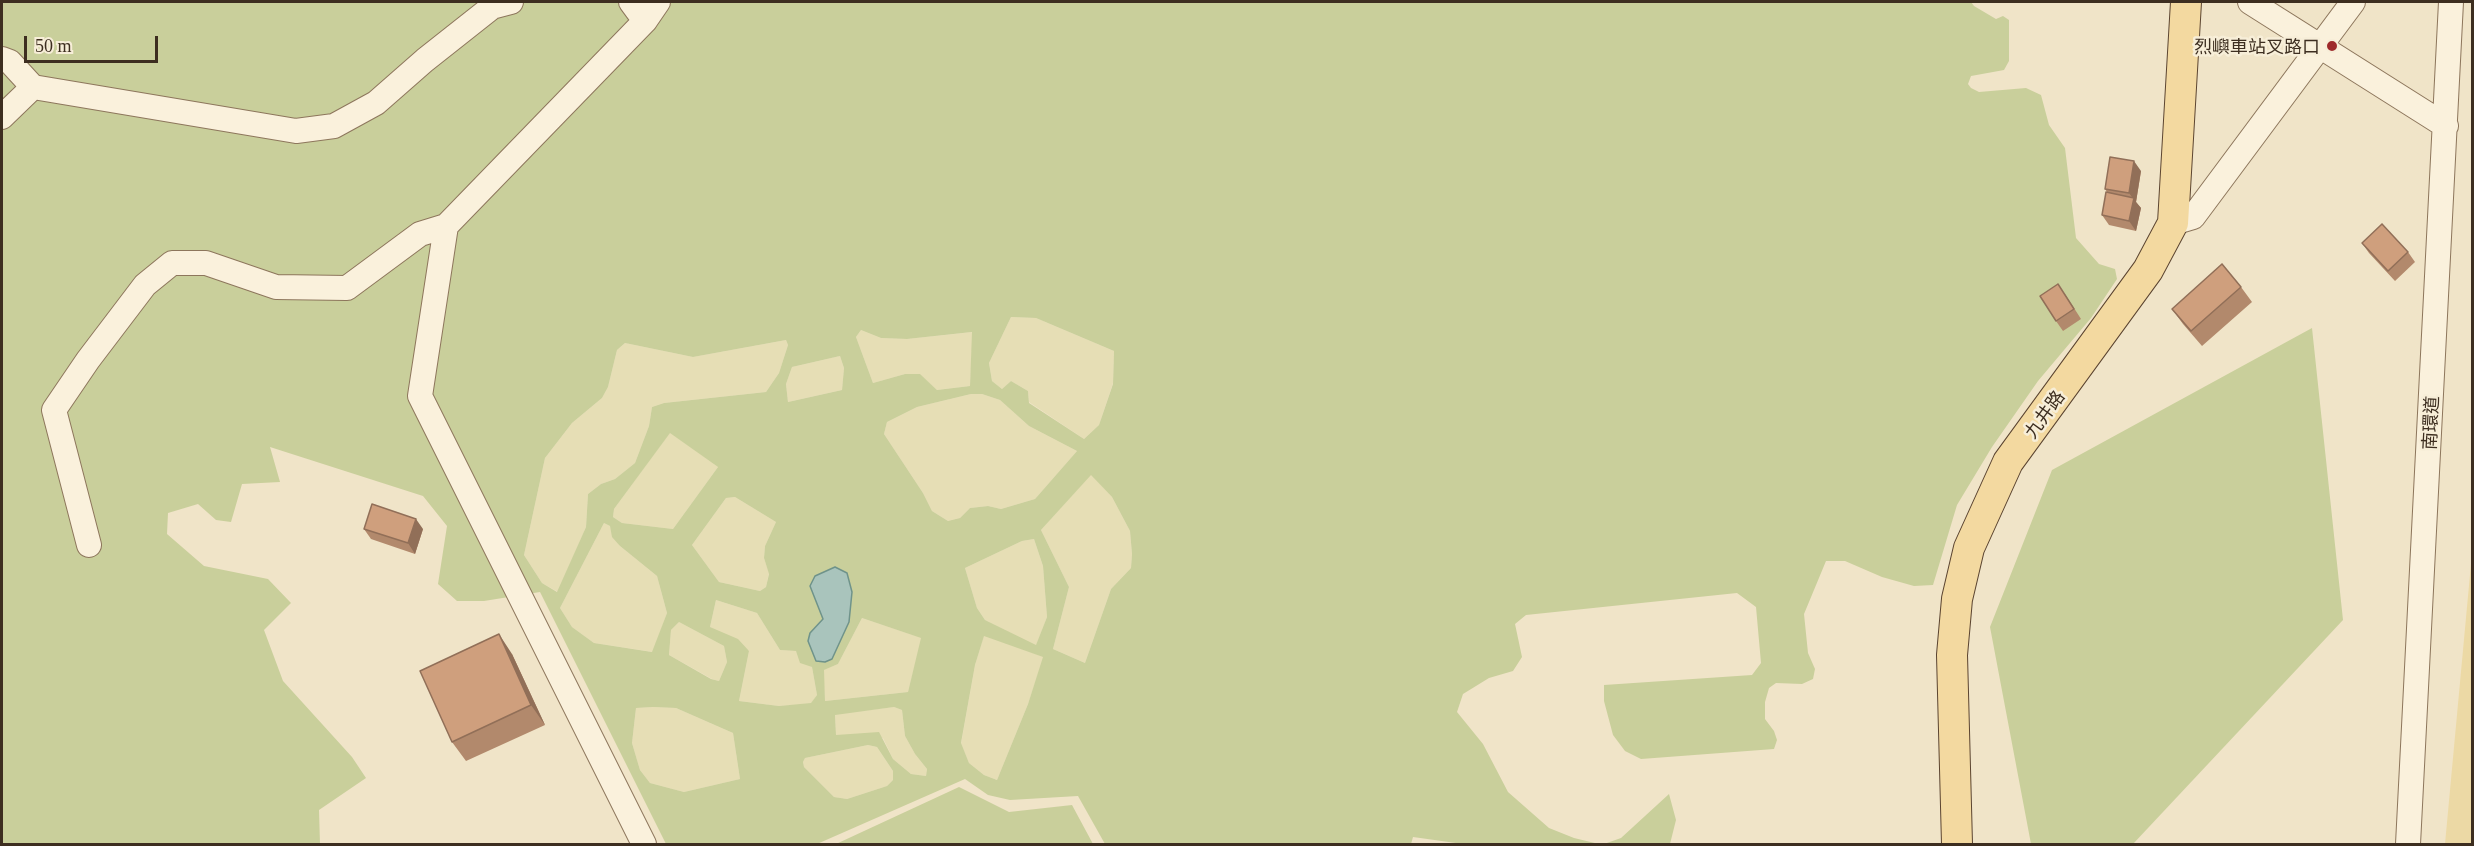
<!DOCTYPE html>
<html>
<head>
<meta charset="utf-8">
<style>
	body { margin:0 }
	#map { position:relative; width:2474px; height:846px; overflow:hidden; background:#f0e4c8; font-family:Georgia,serif }
	canvas { display:block }
	.frame { position:absolute; inset:0; border:3px solid #3d2e20; pointer-events:none }
	.scale { position:absolute; left:24px; top:36px; width:134px; height:27px; box-sizing:border-box; border:3px solid #3d2e20; border-top:0; padding-left:8px; font-size:18px; line-height:21px; white-space:nowrap; color:#3d2e20; -webkit-text-stroke:4px #f7eed8; paint-order:stroke }
</style>
</head>
<body>
<div id="map">
<canvas width="2474" height="846"></canvas>
<div class="frame"></div>
<div class="scale">50 m</div>
</div>
<script>
const ctx = document.querySelector('canvas').getContext('2d');
ctx.lineJoin = 'round';
function fill(path, color) { ctx.fillStyle = color; ctx.fill(path, 'evenodd'); }
const toPath = rows => new Path2D(rows.map(r => 'M' + r).join(''));
function strokePath(path, color, width, dash) { ctx.strokeStyle = color; ctx.lineWidth = width; ctx.lineCap = dash ? 'butt' : 'round'; ctx.setLineDash(dash || []); ctx.stroke(path); }
function drawText(font, color, halo, rows, align = 'center') {
  ctx.font = font + ' Georgia,"Noto Sans TC",serif'; ctx.lineWidth = 5; ctx.setLineDash([]); ctx.textBaseline = 'middle'; ctx.strokeStyle = halo; ctx.fillStyle = color; for (const [text, x, y, turn = 0] of rows) {
    ctx.save(); ctx.translate(x, y); ctx.rotate((+turn || 0) * Math.PI / 180); ctx.textAlign = isNaN(turn) ? turn : align; if (halo) ctx.strokeText(text, 0, 0); ctx.fillText(text, 0, 0); ctx.restore();
  }
}
const farmland = toPath([
	[1011,317,1036,318,1114,351,1113,383,1099,425,1084,439,1029,402,1028,391,1011,381,1002,389,992,381,989,363],
	[861,330,881,338,907,339,973,332,970,386,937,390,919,374,905,374,873,383,856,337],
	[786,340,788,345,779,373,766,392,664,403,652,407,649,426,635,463,615,479,601,484,588,494,586,527,558,592,542,583,524,555,545,458,572,423,602,398,608,387,617,350,625,343,693,357],
	[840,356,844,368,842,390,788,402,786,384,792,367],
	[971,394,982,394,1000,400,1029,426,1077,451,1035,499,1001,509,988,506,970,508,960,518,948,521,932,511,923,493,884,434,887,422,917,407],
	[670,432,718,467,673,529,622,523,613,517,614,509],
	[1091,474,1112,497,1130,531,1132,554,1131,568,1111,589,1085,663,1053,649,1069,587,1041,530],
	[735,497,776,522,765,546,764,558,769,573,766,587,760,591,719,582,692,545,726,498],
	[604,523,610,526,620,546,657,576,667,613,653,652,594,643,572,627,560,608],
	[1034,539,1043,566,1047,617,1036,646,985,620,977,608,965,568,1022,541],
	[716,600,757,613,780,650,796,651,812,667,817,695,811,704,779,706,739,701,749,651,710,627],
	[862,618,922,638,908,692,825,701,823,670,838,664],
	[679,622,724,646,727,662,719,681,712,679,669,655,671,630],
	[984,635,1044,657,1028,704,997,780,984,775,969,763,961,744,975,665],
	[653,707,676,708,733,733,740,779,684,792,650,783,640,770,632,743,636,708],
	[894,707,902,710,905,736,915,754,927,769,926,776,911,774,893,759,883,738,836,736,835,714],
	[868,745,877,747,893,771,893,780,887,786,847,799,834,797,804,767,803,762,805,758]
]);
const green = toPath([
	[2,2,1971,2,1974,6,1996,19,2003,16,2009,20,2009,61,2004,70,1971,76,1968,84,1971,88,1979,92,2026,88,2041,95,2049,125,2065,148,2076,238,2099,264,2115,269,2117,279,2091,318,2038,381,1992,447,1957,505,1933,585,1914,586,1882,577,1845,561,1826,561,1804,614,1808,653,1815,669,1813,679,1802,684,1776,683,1769,688,1765,702,1765,719,1774,731,1777,740,1774,749,1641,759,1625,751,1613,735,1604,701,1604,685,1752,675,1761,663,1756,607,1737,593,1526,615,1515,624,1522,657,1513,671,1489,678,1463,694,1457,712,1483,744,1508,792,1549,828,1574,838,1599,844,1463,844,1413,837,1411,844,1105,844,1078,796,1010,800,988,795,965,779,817,844,666,844,540,592,484,601,457,601,438,584,447,526,423,496,270,447,280,482,242,484,231,522,216,520,198,504,168,513,167,534,204,566,268,579,291,603,264,630,283,681,352,757,366,778,319,810,320,844,2,844],
	[1011,317,1036,318,1114,351,1113,384,1099,425,1084,439,1029,403,1028,391,1011,381,1002,389,992,381,989,363],
	[861,330,881,338,907,339,972,332,970,386,937,390,920,374,905,374,873,383,856,337],
	[786,340,788,345,779,373,766,392,664,403,652,407,649,426,635,463,615,479,601,484,588,494,586,527,557,592,542,583,524,555,545,458,572,423,602,398,608,387,617,350,625,343,693,357],
	[840,356,844,368,842,390,788,402,786,384,792,367],
	[971,394,982,394,1000,400,1029,426,1077,451,1035,499,1001,509,988,506,970,508,960,518,948,521,932,511,923,493,884,434,887,422,917,407],
	[670,433,718,467,673,529,622,523,613,517,614,509],
	[1091,475,1112,497,1130,531,1132,554,1131,568,1111,589,1085,663,1053,649,1069,587,1041,530],
	[735,497,776,522,765,546,764,558,769,574,766,587,760,591,719,582,692,545,726,498],
	[604,523,610,526,612,537,620,546,657,576,667,613,652,652,594,643,572,627,560,608],
	[1034,539,1043,566,1047,617,1036,645,985,620,977,608,965,568,1022,541],
	[847,573,852,592,849,622,832,659,810,633,823,619],
	[716,600,757,613,780,650,796,651,800,663,812,667,817,695,811,703,779,706,739,701,749,651,738,639,710,627],
	[862,618,921,638,908,692,825,701,824,670,838,664],
	[679,622,724,646,727,662,719,681,711,679,669,655,671,630],
	[984,636,1043,657,1028,704,997,780,984,775,969,763,961,743,975,665],
	[653,707,676,708,733,733,740,779,684,792,650,783,640,770,632,743,636,708],
	[894,707,902,710,905,736,915,754,927,769,926,776,911,774,893,759,879,732,836,735,835,715],
	[868,745,877,747,893,771,893,780,887,786,847,799,834,797,804,767,803,762,805,758],
	[2312,328,2343,620,2133,844,2031,844,1990,627,2052,470],
	[959,787,1009,812,1072,805,1093,844,836,844],
	[1669,794,1676,820,1670,844,1604,844,1621,838]
]);
const sand = toPath([
	[2472,553,2472,844,2445,844]
]);
const water = toPath([
	[835,567,847,573,852,592,849,622,832,659,825,662,816,661,808,641,810,633,823,619,810,586,815,576,835,567]
]);
const minor = toPath([
	[631,2,645,21],
	[2250,2,2446,126],
	[2,59,10,62,33,87,296,131,334,126,376,103,425,60,492,7,511,2],
	[2,117,33,87],
	[2173,223,2193,217,2353,2],
	[89,545,54,410,88,360,145,285,172,263,206,263,276,287,347,288,420,234,446,226],
	[644,844,420,396,446,226,645,21,658,2],
	[2408,844,2451,2]
]);
const major = toPath([
	[1957,844,1952,655,1957,599,1969,548,2008,462,2148,270,2173,223,2186,2]
]);
const wall = toPath([
	[2141,171,2136,202,2141,208,2136,231,2109,225,2102,215,2107,192,2105,189],
	[2362,243,2408,252,2415,262,2395,281,2369,253],
	[2241,287,2252,302,2202,346,2183,324,2172,309],
	[2065,294,2081,319,2063,331,2056,321],
	[364,529,423,529,415,554,371,539],
	[512,654,545,725,466,761,452,742]
]);
const shadedWall = toPath([
	[2134,161,2141,171,2136,202,2141,208,2136,231,2129,221,2134,200,2129,193],
	[416,519,423,529,415,554,408,543],
	[499,634,512,654,545,725,531,705]
]);
const building = toPath([
	[2110,157,2134,161,2129,193,2105,189,2110,157],
	[2106,192,2134,198,2129,221,2102,215,2106,192],
	[2382,224,2408,252,2388,271,2362,243,2382,224],
	[2222,264,2241,287,2191,331,2172,309,2222,264],
	[2058,284,2074,309,2056,321,2040,296,2058,284],
	[372,504,416,519,408,543,364,529,372,504],
	[499,634,531,705,452,742,420,671,499,634]
]);
const markers = [
	[2332,46,6,"#9e2a2b"]
];
const poiNames = [
	["烈嶼車站叉路口",2320,46]
];
const streetNames = [
	["九井路",2044,414,-54],
	["南環道",2430,423,-87]
];
fill(farmland, '#e6deb5');
fill(green, '#c9cf9b');
fill(sand, '#ecd9a5');
fill(water, '#a9c4bc');
strokePath(water, '#6f938a', 1.5);
strokePath(minor, '#8d765c', 26);
strokePath(major, '#5b4430', 32);
strokePath(minor, '#faf1dc', 24);
strokePath(major, '#f3d9a0', 30);
fill(wall, '#b2896c');
fill(shadedWall, '#916f58');
fill(building, '#cf9f7d');
strokePath(building, '#916f58', 1.5);
for (const [x, y, r, color] of markers) { const dot = new Path2D(); dot.arc(x, y, r, 0, 2 * Math.PI); ctx.fillStyle = color; ctx.fill(dot); strokePath(dot, '#f7eed8', 2); }
drawText('18px', '#3d2e20', '#f7eed8', poiNames, 'right');
drawText('18px', '#3d2e20', '#f7eed8', streetNames);
</script>
</body>
</html>
